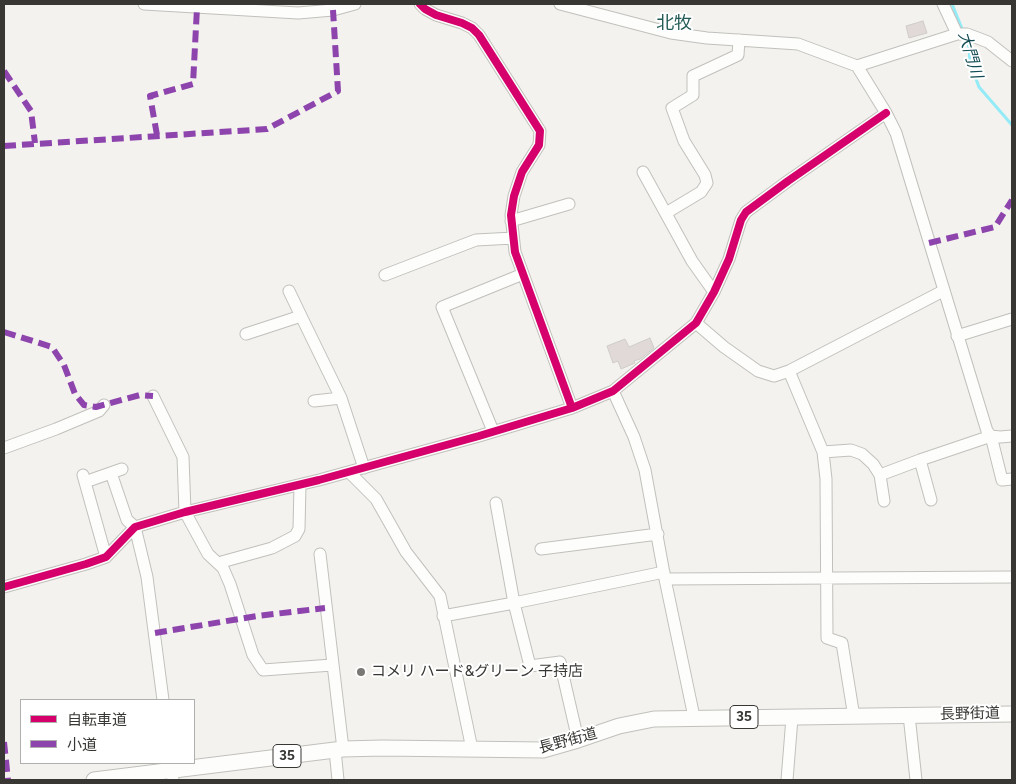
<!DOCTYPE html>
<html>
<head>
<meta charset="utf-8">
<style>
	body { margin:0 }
	#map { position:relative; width:1016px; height:784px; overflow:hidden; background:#f3f2ee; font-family:Figtree,"Noto Sans JP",sans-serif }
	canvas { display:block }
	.frame { position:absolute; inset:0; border:5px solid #383734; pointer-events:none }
	.legend { position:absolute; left:20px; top:699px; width:175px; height:65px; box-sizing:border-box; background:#fff; border:1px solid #afafae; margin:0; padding:6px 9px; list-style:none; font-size:15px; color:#383734 }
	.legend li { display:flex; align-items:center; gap:10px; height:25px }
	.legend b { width:25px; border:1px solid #afafae }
</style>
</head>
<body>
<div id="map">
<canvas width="1016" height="784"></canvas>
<div class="frame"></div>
<ul class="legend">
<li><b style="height:6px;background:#d6006c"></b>自転車道</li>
<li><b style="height:6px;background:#8e44ad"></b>小道</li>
</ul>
</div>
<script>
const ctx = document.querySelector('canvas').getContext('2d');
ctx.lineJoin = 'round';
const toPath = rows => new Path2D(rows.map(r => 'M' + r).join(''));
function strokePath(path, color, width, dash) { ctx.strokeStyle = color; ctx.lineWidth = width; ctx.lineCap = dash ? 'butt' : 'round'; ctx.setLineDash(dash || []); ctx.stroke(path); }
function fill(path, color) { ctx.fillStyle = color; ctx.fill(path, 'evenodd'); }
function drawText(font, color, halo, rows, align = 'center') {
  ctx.font = font + ' Figtree,"Noto Sans JP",sans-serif'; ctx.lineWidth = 4; ctx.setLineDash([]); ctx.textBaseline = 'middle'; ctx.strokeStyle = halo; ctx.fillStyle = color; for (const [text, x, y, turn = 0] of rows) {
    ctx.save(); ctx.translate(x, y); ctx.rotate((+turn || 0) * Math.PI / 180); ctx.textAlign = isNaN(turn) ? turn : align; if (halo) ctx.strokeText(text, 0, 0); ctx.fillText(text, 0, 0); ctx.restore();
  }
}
const stream = toPath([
	[952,4,963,31],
	[965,37,969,47,970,63,979,87,1012,125]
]);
const building = toPath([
	[923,21,927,33,909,38,906,26,923,21],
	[650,338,654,348,640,359,634,361,635,363,621,369,618,361,613,363,607,346,625,339,629,347,650,338]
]);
const minor = toPath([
	[144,4,298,13,333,10,355,4],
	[420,4,425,9,436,15,462,23,472,28,479,35,540,131,539,145,522,172,514,196,511,215,515,252,572,408],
	[560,4,671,33,707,38,798,44,857,66,957,34,967,34,988,42,1012,61],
	[943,4,957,34],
	[857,66,886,113,896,133,987,431,991,436,1000,437,1012,436],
	[643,172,692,261,714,292],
	[666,213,701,192,707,183,705,175,684,141,672,108,693,95,693,76,738,55,739,40],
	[511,221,569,204],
	[385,275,476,240,513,238],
	[301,316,341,398,314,401],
	[696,323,724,347,758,371,774,376,789,371,943,291],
	[246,334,301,316,289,291],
	[957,336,1012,319],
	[789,371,823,452,826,479,827,638,842,643,854,717],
	[613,391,634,437,645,470,665,579,694,717],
	[153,396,183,457,185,512,208,554,223,568,230,584,253,655,263,670,332,665],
	[341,398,364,468],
	[493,431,442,307,523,274],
	[4,448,56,429,99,411,104,405],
	[823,452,851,450,862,454,873,464,880,475,920,460],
	[349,472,376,499,406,552,440,596,472,749],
	[111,473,127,520,135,527,147,577,163,700],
	[83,475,106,557],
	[880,475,884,501],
	[85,482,122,469],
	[931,500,920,460,991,436,1002,480,1012,479],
	[496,503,514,603,530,666,560,662,578,740],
	[541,549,658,534],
	[320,554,343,749],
	[218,563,272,548,295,536,299,529,300,485],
	[665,579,1012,577],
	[4,587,86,564,106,557,135,527,185,512,319,480,479,436,572,408,613,391,696,323,714,292,729,259,741,220,746,212,788,181,886,113],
	[443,616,514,603,664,572],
	[909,715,916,780],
	[335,750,338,780],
	[171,763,173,780],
	[787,780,792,718]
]);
const major = toPath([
	[94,780,343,749,382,748,543,750,578,740,619,726,654,719,1012,714]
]);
const quiet = toPath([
	[4,71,31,111,35,143],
	[157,135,150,96,193,84,197,8],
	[4,146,267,129,338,91,333,10],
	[929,243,995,227,1012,200],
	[4,332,52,347,64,365,75,394,84,405,96,407,140,395,153,396],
	[155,633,257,616,325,608],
	[4,742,8,780]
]);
const cycleway = toPath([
	[420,4,425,9,436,15,462,23,472,28,479,35,540,131,539,145,522,172,514,196,511,215,515,252,572,408],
	[4,587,86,564,106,557,135,527,185,512,319,480,479,436,572,408,613,391,696,323,714,292,729,259,741,220,746,212,788,181,886,113]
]);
const markers = [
	[361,672,5,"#797875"]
];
const shields = [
	[744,717,28],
	[287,756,28]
];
const shieldNames = [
	["35",744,717],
	["35",287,756]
];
const poiNames = [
	["コメリ ハード&グリーン 子持店",371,672]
];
const streetNames = [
	["長野街道",970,714,-1],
	["長野街道",568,741,-15]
];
const waterNames = [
	["大門川",970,55,73]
];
const quarterNames = [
	["北牧",674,24]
];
strokePath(stream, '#92ebf6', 3);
fill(building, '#e0d9d7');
strokePath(building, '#ceccca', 1);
strokePath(minor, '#c1c0bc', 13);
strokePath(major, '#c1c0bc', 17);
strokePath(minor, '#fdfdfc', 11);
strokePath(major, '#fdfdfc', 15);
strokePath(quiet, '#8e44ad', 6, [12, 6]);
strokePath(cycleway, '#d6006c', 8);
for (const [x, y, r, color] of markers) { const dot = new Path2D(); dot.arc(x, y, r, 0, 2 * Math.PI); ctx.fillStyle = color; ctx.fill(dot); strokePath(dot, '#fff', 2); }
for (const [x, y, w] of shields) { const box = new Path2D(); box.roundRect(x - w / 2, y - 11.5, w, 23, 4); ctx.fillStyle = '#fff'; ctx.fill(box); strokePath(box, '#383734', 1); }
drawText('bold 14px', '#383734', null, shieldNames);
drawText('15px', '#383734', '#fff', poiNames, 'left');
drawText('15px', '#383734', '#fff', streetNames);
drawText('italic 16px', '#124b53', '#fff', waterNames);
drawText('18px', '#235c56', '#fff', quarterNames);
</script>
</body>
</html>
